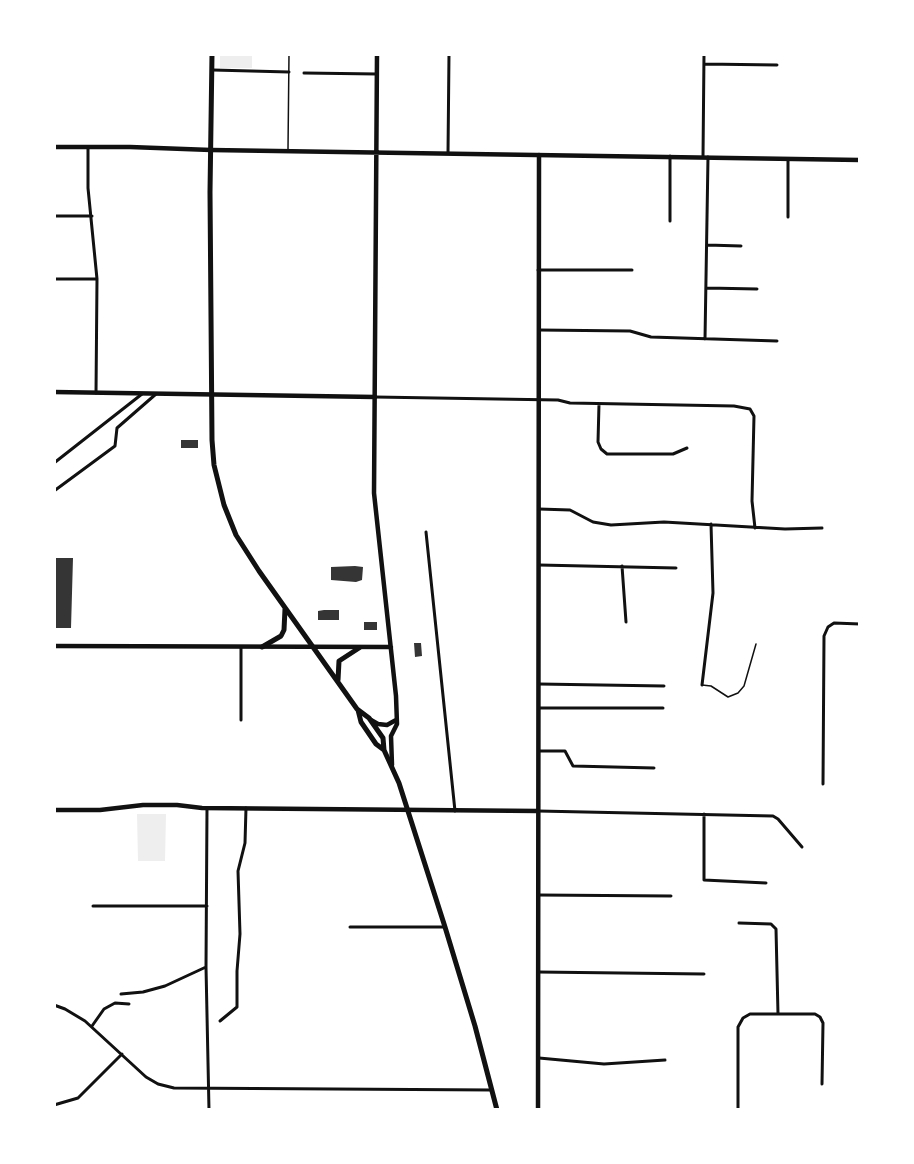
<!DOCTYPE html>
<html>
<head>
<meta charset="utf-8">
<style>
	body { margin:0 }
	#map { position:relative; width:914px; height:1164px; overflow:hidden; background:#fff; font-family:"DM Sans",sans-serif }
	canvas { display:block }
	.frame { position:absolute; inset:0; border:56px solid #fff; pointer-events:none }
</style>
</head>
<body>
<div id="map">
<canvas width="914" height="1164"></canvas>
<div class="frame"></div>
</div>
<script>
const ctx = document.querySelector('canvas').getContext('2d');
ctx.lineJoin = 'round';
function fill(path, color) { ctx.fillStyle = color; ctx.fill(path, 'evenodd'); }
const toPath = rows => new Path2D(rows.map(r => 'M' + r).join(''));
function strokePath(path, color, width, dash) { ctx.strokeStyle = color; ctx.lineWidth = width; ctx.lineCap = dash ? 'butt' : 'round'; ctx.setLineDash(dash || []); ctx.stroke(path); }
const green = toPath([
	[220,54,252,54,252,68,220,68],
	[137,814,166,814,165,861,138,861]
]);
const building = toPath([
	[181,440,198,440,198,448,181,448],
	[54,558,73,558,71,628,54,628],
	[355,566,363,567,362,580,356,582,331,580,331,567],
	[324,610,339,610,339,620,318,620,318,611],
	[364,622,377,622,377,630,364,630],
	[414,643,421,643,422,656,415,657]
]);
const service = toPath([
	[288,149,289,54],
	[702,685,711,686,728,697,738,693,744,686,756,644]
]);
const minor = toPath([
	[704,64,777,65],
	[213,70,289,72],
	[304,73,377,74],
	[88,147,88,188,97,279,96,393],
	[448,153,449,54],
	[703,157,704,54],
	[54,216,92,216],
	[788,217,788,159],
	[670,221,670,156],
	[707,245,741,246],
	[538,270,632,270],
	[54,279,97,279],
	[707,288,757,289],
	[539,330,630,331,651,337,777,341],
	[705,339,708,157],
	[375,397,558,400,570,403,734,406,750,409,754,416,752,501,755,528],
	[599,404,598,442,601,449,607,454,673,454,687,448],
	[54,463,142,394],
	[54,491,115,446,117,428,156,394],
	[539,509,570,510,593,522,611,525,664,522,785,529,822,528],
	[426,532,455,811],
	[539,565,676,568],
	[622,566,626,622],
	[539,684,664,686],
	[702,685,713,593,711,524],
	[539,708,663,708],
	[241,720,241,647],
	[539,751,565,751,573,766,654,768],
	[823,784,824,636,828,627,834,623,860,624],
	[207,808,206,967,209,1110],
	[538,811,773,816,778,819,802,847],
	[704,814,704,880,766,883],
	[538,895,671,896],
	[93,906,207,906],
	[739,923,771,924,776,929,778,1014],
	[350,927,445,927],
	[538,972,704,974],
	[121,994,143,992,165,986,206,967],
	[54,1005,65,1009,85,1021,146,1077,158,1084,174,1088,492,1090],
	[220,1021,237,1007,237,971,240,934,238,871,245,843,246,808],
	[92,1026,104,1009,115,1003,129,1004],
	[539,1058,604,1064,665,1060],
	[54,1105,78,1098,122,1054],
	[738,1110,738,1027,743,1018,750,1014,815,1014,820,1017,823,1023,822,1084]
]);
const tertiary = toPath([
	[54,147,130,147,211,150],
	[54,392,375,397],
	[54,810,100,810,143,805,177,805,202,808,538,811],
	[538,1110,539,155]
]);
const secondary = toPath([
	[377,54,374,493,396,696,397,724,391,736,392,765],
	[211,150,860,160],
	[54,646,391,647],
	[371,720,378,724,387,725,396,720]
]);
const primary = toPath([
	[212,54,210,192,212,440,214,465,224,505,236,535,259,571,357,709,369,718,383,738,384,750,399,783,445,927,475,1026,497,1110],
	[262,647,281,636,284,630,285,609],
	[338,680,339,661,359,648],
	[358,710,361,722,376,744,384,750]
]);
fill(green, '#eee');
fill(building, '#353535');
strokePath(service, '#111', 1.5);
strokePath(minor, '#111', 3);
strokePath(tertiary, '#111', 4.5);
strokePath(secondary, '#111', 4.5);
strokePath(primary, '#111', 5);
</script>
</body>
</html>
